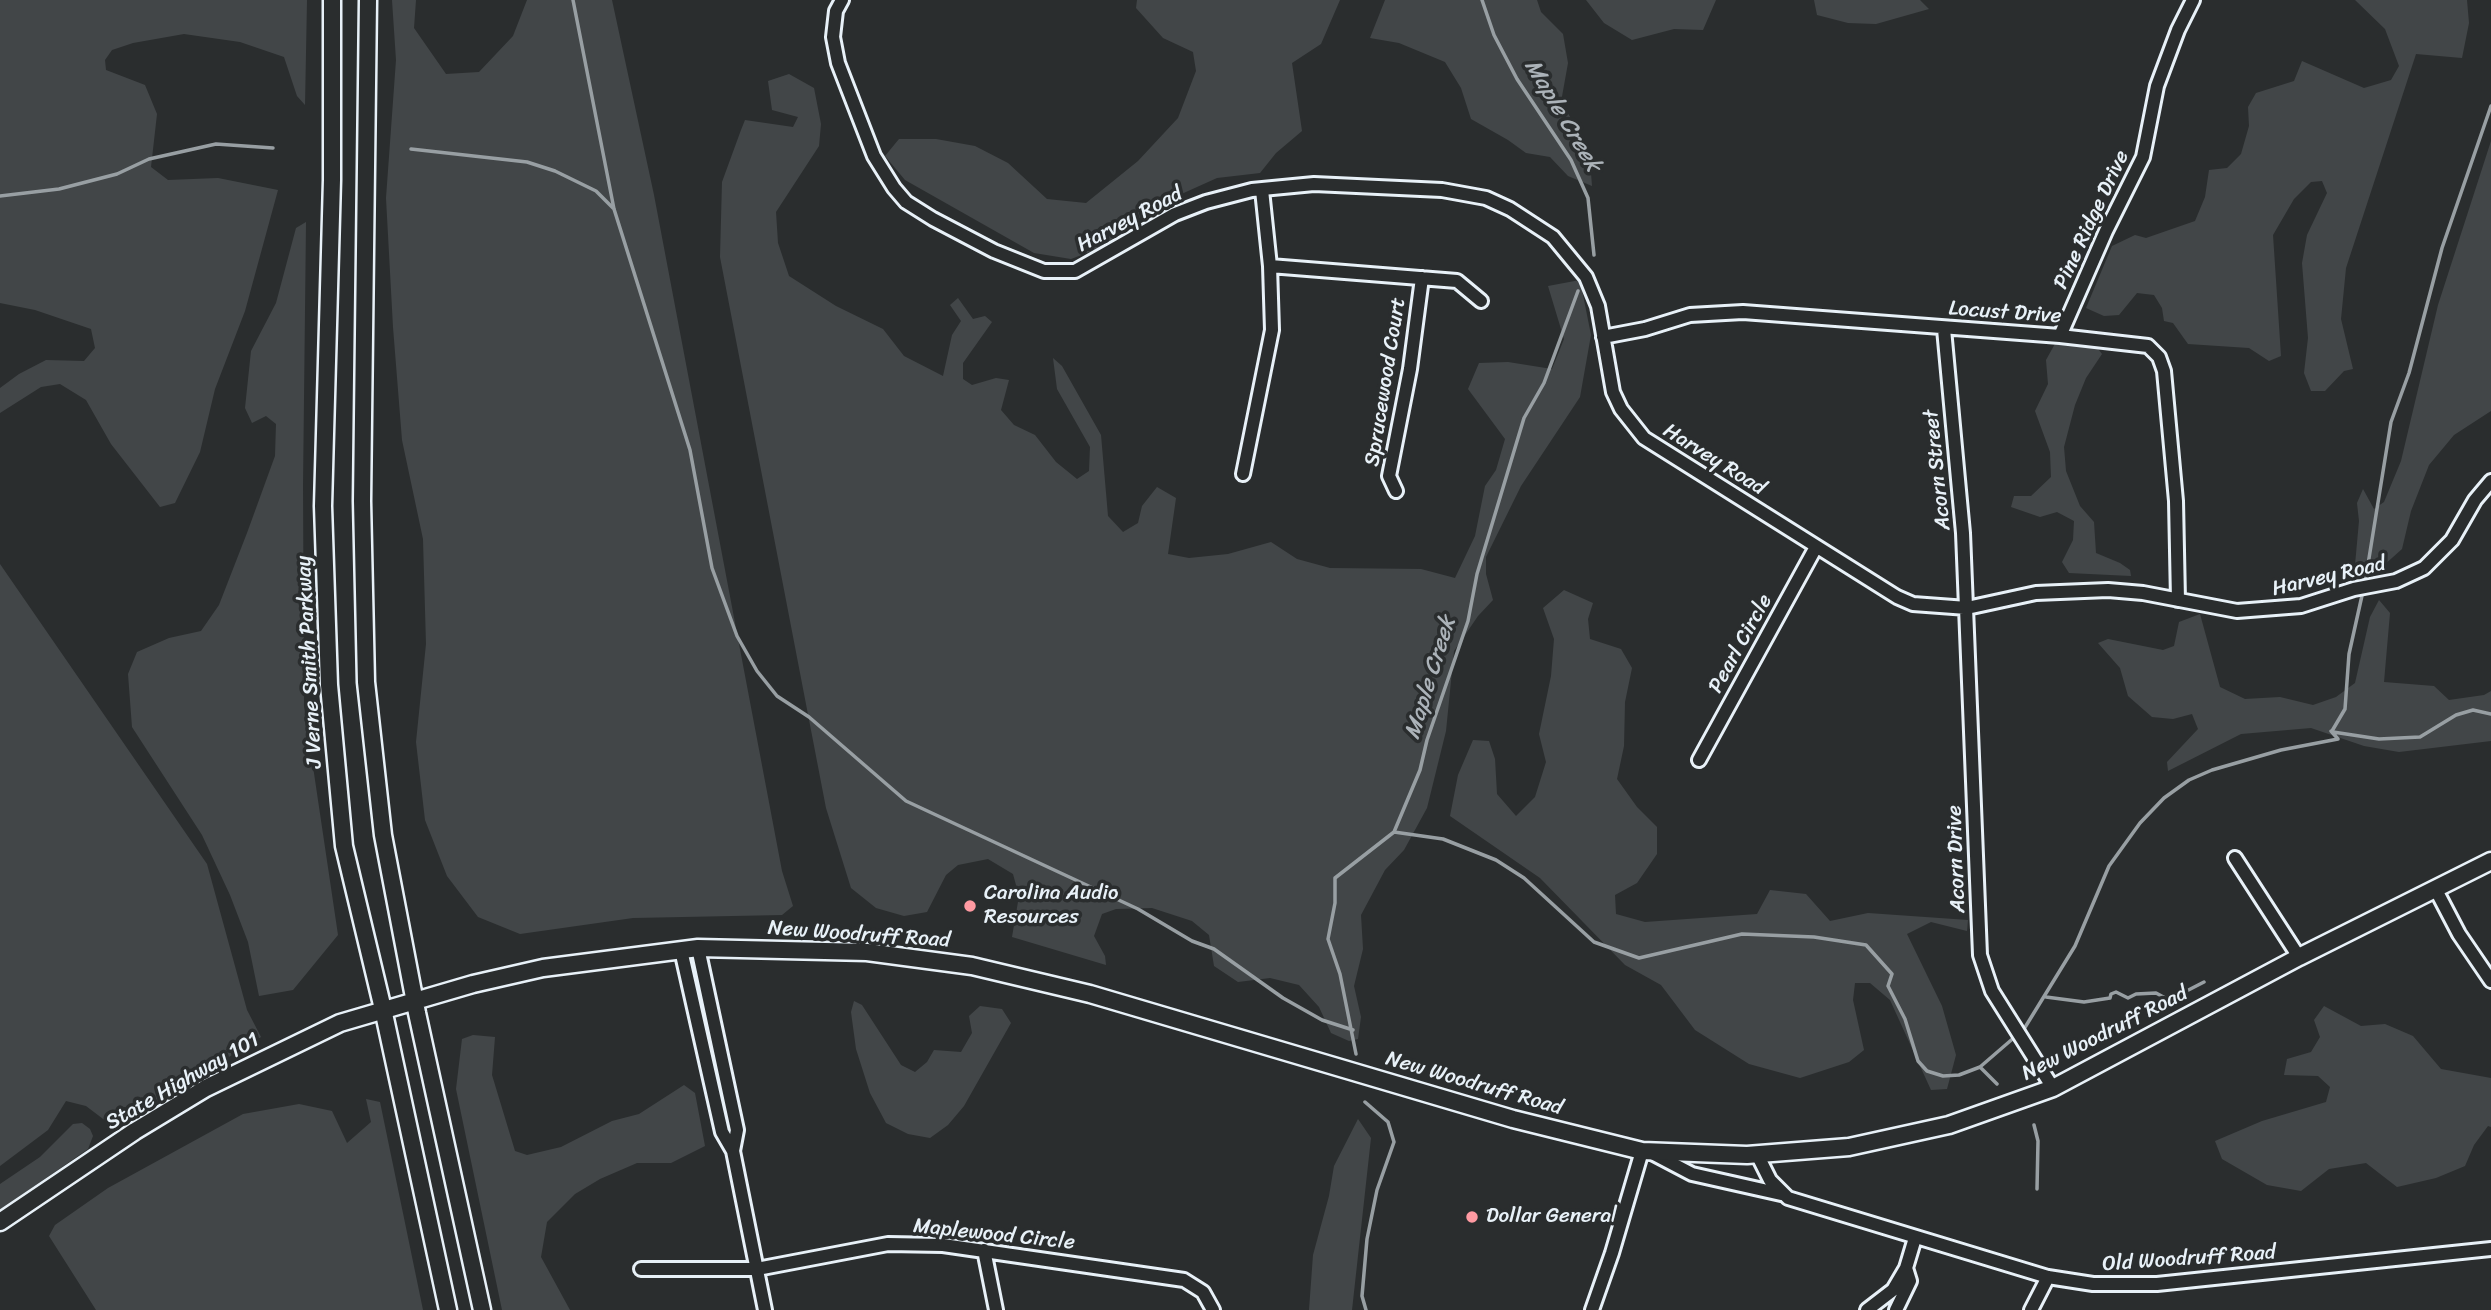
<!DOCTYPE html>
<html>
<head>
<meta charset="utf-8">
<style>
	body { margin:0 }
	canvas { display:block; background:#2a2d2e }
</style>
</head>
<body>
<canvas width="2491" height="1310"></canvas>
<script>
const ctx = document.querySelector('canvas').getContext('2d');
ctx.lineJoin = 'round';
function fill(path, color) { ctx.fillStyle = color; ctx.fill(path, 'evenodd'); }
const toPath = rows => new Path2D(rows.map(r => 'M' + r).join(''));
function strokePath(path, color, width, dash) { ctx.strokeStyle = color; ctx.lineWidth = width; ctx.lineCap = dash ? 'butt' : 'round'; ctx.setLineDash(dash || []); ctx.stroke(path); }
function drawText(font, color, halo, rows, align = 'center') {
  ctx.font = font + ' Sriracha,sans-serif'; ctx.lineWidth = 7; ctx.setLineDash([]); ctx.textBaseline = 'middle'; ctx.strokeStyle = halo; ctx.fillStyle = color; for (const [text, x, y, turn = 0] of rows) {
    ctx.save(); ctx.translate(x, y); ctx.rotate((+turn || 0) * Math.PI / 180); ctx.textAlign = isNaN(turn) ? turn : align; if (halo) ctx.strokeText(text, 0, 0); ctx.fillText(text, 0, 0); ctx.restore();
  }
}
const green = toPath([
	[0,0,307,0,305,105,297,96,284,57,240,42,184,34,133,43,112,50,105,60,106,70,145,85,157,114,151,167,168,180,218,178,278,190,245,311,215,389,200,452,175,503,160,507,111,444,86,400,60,384,41,387,0,413,0,388,19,374,46,360,84,361,95,348,91,329,35,310,0,303],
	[392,0,416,0,414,28,446,74,479,72,513,36,527,0,612,0,654,195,782,871,793,906,782,915,633,918,520,934,478,917,447,876,425,820,416,742,426,644,423,539,402,440,393,327,386,198,396,60],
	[1137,0,1340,0,1321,44,1292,63,1302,131,1276,153,1260,173,1217,178,1157,205,1100,248,1071,259,1034,253,905,180,885,156,899,139,936,139,975,146,1008,163,1047,199,1086,203,1138,161,1178,118,1196,71,1193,52,1163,38,1136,8],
	[1385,0,1537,0,1541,12,1563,34,1568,63,1561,102,1589,148,1592,186,1568,176,1550,157,1526,153,1508,140,1471,119,1461,88,1445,62,1399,43,1370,38],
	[1586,0,1716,0,1703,30,1674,29,1632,40,1604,23],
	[1814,0,1920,0,1929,9,1876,24,1848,23,1817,15],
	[2355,0,2467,0,2469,23,2462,58,2416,54,2346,268,2341,319,2353,369,2344,371,2325,391,2311,391,2304,373,2308,338,2302,263,2307,235,2327,193,2322,181,2311,182,2294,199,2273,235,2281,356,2269,361,2249,348,2188,344,2173,323,2164,321,2162,308,2154,295,2137,293,2119,315,2104,316,2086,308,2112,246,2135,235,2146,238,2195,221,2205,197,2209,170,2227,168,2241,154,2249,126,2248,107,2256,93,2294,81,2302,61,2364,88,2391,80,2399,66,2385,29],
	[789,74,814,88,821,124,819,146,776,212,778,243,789,276,836,306,883,329,904,356,943,376,952,335,961,321,950,305,958,298,973,319,985,316,992,322,963,363,963,379,972,385,996,378,1009,380,1001,410,1014,425,1035,435,1056,462,1077,479,1089,471,1090,447,1057,389,1053,358,1062,366,1101,435,1108,516,1123,532,1138,523,1142,506,1157,487,1176,498,1168,554,1189,558,1228,554,1271,542,1297,559,1330,568,1421,569,1455,578,1475,536,1485,486,1496,470,1505,439,1468,389,1479,363,1508,362,1552,369,1564,339,1548,286,1580,280,1591,335,1580,397,1521,486,1486,557,1486,574,1493,600,1478,616,1454,651,1446,731,1427,808,1404,850,1385,870,1361,915,1363,949,1354,986,1361,1017,1358,1039,1349,1041,1331,1033,1319,1007,1299,985,1270,978,1238,982,1214,966,1209,935,1192,921,1152,908,1116,909,1102,914,1094,936,1105,956,1106,965,1012,937,1019,896,1013,874,988,859,958,865,946,875,927,912,904,916,876,908,851,888,826,808,720,257,722,182,741,130,745,120,793,127,798,117,772,110,768,81],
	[2491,141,2491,411,2454,435,2429,465,2411,511,2402,549,2383,566,2354,576,2359,521,2357,503,2363,489,2374,509,2384,502,2401,461,2438,305],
	[306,222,303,485,304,706,338,935,293,990,259,996,248,942,230,895,202,835,132,727,128,674,137,652,169,638,201,631,219,605,247,533,275,456,276,424,266,416,252,423,245,408,251,351,276,303,296,228],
	[2056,342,2095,345,2102,354,2086,378,2075,405,2064,447,2066,471,2080,506,2094,522,2096,553,2120,563,2130,570,2131,576,2069,573,2062,562,2073,540,2074,521,2057,512,2040,517,2011,507,2014,496,2031,496,2051,477,2050,452,2035,411,2048,384,2046,360],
	[0,564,207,864,247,1010,261,1037,115,1128,86,1106,66,1101,48,1130,0,1166],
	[1564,590,1593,603,1588,619,1590,639,1621,649,1632,668,1625,702,1624,746,1617,779,1637,807,1657,827,1657,854,1637,883,1615,895,1616,914,1645,922,1757,914,1770,890,1806,894,1830,921,1868,913,1968,920,1967,931,1931,922,1907,934,1942,1006,1956,1055,1947,1089,1931,1090,1890,1000,1870,983,1855,983,1853,1000,1864,1050,1849,1062,1800,1078,1749,1064,1695,1030,1661,985,1625,965,1540,878,1450,816,1458,775,1473,740,1489,741,1495,759,1497,794,1516,816,1535,797,1546,762,1539,734,1551,676,1554,639,1543,608],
	[2379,600,2390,613,2384,682,2434,686,2449,700,2484,695,2491,691,2491,741,2399,752,2364,746,2311,728,2241,734,2168,771,2167,762,2198,729,2192,714,2173,719,2152,717,2128,696,2120,668,2098,643,2108,639,2163,650,2174,646,2179,622,2200,614,2220,687,2245,699,2280,697,2313,705,2336,697,2355,683,2370,617],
	[854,1001,862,1005,901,1065,915,1072,927,1062,934,1050,961,1052,972,1033,969,1016,980,1006,1002,1009,1011,1023,964,1106,948,1125,930,1138,908,1134,886,1123,870,1093,856,1049,851,1012],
	[2324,1006,2361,1026,2385,1024,2413,1036,2441,1069,2491,1078,2491,1127,2488,1126,2474,1145,2465,1166,2436,1178,2397,1187,2366,1163,2329,1169,2301,1191,2267,1185,2222,1159,2215,1141,2262,1121,2326,1102,2330,1087,2318,1076,2284,1075,2287,1059,2311,1052,2320,1037,2314,1020],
	[473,1035,495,1037,492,1075,515,1151,527,1155,561,1147,612,1121,639,1114,684,1085,695,1093,705,1146,671,1163,637,1163,600,1179,575,1194,547,1222,541,1257,570,1310,502,1310,456,1089,462,1039],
	[366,1099,380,1102,423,1310,96,1310,49,1236,55,1225,108,1188,243,1114,299,1104,332,1111,347,1143,371,1122],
	[1358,1119,1371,1138,1352,1310,1309,1310,1313,1255,1329,1196,1334,1166],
	[82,1123,90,1129,93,1136,88,1149,0,1210,0,1184,40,1157,73,1124]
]);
const stream = toPath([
	[573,0,614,209,690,450,712,568,737,636,757,671,777,696,809,717,906,801,1138,909,1192,941,1214,949,1283,998,1322,1020,1353,1030],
	[1482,0,1494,35,1517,79,1571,160,1588,198,1594,255],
	[411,149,527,162,555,171,596,191,613,208],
	[0,196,59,189,117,174,149,159,216,144,273,148],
	[2365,583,2391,422,2409,373,2442,248,2491,106],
	[2332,731,2345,709,2349,654,2363,591],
	[2333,732,2379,739,2420,737,2456,715,2473,710,2491,714],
	[1394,832,1443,839,1496,860,1524,878,1594,942,1639,958,1742,934,1814,937,1866,945,1892,974,1888,986,1905,1019,1918,1061,1927,1071,1943,1076,1959,1075,1980,1067,2024,1029,2075,946,2109,866,2140,823,2164,798,2189,780,2212,770,2281,750,2338,739,2331,731],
	[2046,997,2084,1002,2110,998,2111,994,2116,992,2128,998,2136,994,2156,993,2169,1000,2204,982],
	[1356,1054,1340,974,1328,939,1335,903,1335,878,1394,832,1420,770,1427,740,1468,621,1477,574,1524,418,1544,383,1578,291],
	[1980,1067,1997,1084],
	[1365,1102,1388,1122,1394,1142,1377,1190,1367,1239,1362,1296,1366,1310],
	[2034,1125,2038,1141,2037,1189]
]);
const minor = toPath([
	[842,0,836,11,833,37,838,63,874,156,894,188,906,202,933,219,994,251,1044,271,1075,271,1175,214,1206,202,1252,190,1314,184,1442,190,1486,198,1510,209,1553,237,1586,277,1598,306,1613,392,1621,409,1644,438,1897,597,1913,604,1967,608,2036,593,2108,590,2143,593,2237,611,2301,606,2354,589,2396,581,2424,568,2452,540,2475,500,2491,481],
	[1270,266,1457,281,1481,301],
	[1944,329,1963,533,1980,955,1992,991,2053,1088],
	[2060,336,2106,231,2143,157,2157,86,2178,30,2193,0],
	[1603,337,1645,329,1690,315,1743,312,2060,336,2148,346,2159,357,2164,371,2176,501,2178,600],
	[1243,474,1272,330,1270,266,1262,190],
	[1396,491,1389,476,1410,369,1422,278],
	[1699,760,1816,547],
	[2235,858,2299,957],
	[2436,890,2459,934,2491,981],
	[698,948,737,1130,733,1151],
	[681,950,722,1132,733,1151,765,1310],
	[1652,1153,1692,1174,1781,1194],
	[1757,1154,1770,1180,1788,1198,2048,1277,2093,1284,2157,1284,2491,1249],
	[984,1250,996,1310],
	[641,1269,757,1269,888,1244,943,1245,1184,1280,1203,1292,1213,1310],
	[1592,1310,1612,1253,1642,1151],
	[1867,1310,1893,1290,1906,1268,1915,1238],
	[1896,1310,1910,1281,1906,1268],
	[2031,1310,2048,1277]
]);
const major = toPath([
	[332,0,332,180,323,506,329,685,344,846,383,1009,448,1310],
	[368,0,362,501,366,682,383,835,417,1013,482,1310],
	[0,1222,135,1131,206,1088,340,1023,473,984,543,968,698,948,867,952,972,966,1090,994,1513,1119,1642,1151,1747,1155,1849,1147,1949,1125,2053,1088,2299,957,2491,861]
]);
const markers = [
	[970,906,7,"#ff9aa2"],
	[1472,1217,7,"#ff9aa2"]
];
const streetNames = [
	["Harvey Road",1130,220,-28],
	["Pine Ridge Drive",2092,220,-65],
	["Locust Drive",2005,313,4],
	["Sprucewood Court",1386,382,-81],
	["Harvey Road",1714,460,32],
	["Acorn Street",1938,470,-96],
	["Harvey Road",2329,577,-13],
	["Pearl Circle",1741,644,-61],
	["J Verne Smith Parkway",310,662,-93],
	["Acorn Drive",1957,859,-92],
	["New Woodruff Road",859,935,4],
	["New Woodruff Road",2105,1034,-27],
	["State Highway 101",183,1082,-30],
	["New Woodruff Road",1474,1084,16],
	["Maplewood Circle",994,1235,6],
	["Old Woodruff Road",2189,1259,-4]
];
const poiNames = [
	["Carolina Audio",984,894],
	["Resources",984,918],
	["Dollar General",1486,1217]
];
const waterNames = [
	["Maple Creek",1562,116,59],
	["Maple Creek",1431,678,-73]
];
fill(green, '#424648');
strokePath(stream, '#989fa3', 3.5);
strokePath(minor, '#e8f1f8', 18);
strokePath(major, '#e8f1f8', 21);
strokePath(minor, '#2a2d2e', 12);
strokePath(major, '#2a2d2e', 16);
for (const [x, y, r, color] of markers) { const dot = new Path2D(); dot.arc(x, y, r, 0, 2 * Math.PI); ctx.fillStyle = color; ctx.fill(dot); strokePath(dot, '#2a2d2e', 2.5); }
drawText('21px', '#e8f1f8', '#2a2d2e', streetNames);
drawText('21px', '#e8f1f8', '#2a2d2e', poiNames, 'left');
drawText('italic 23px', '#acb3b9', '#2a2d2e', waterNames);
</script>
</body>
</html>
